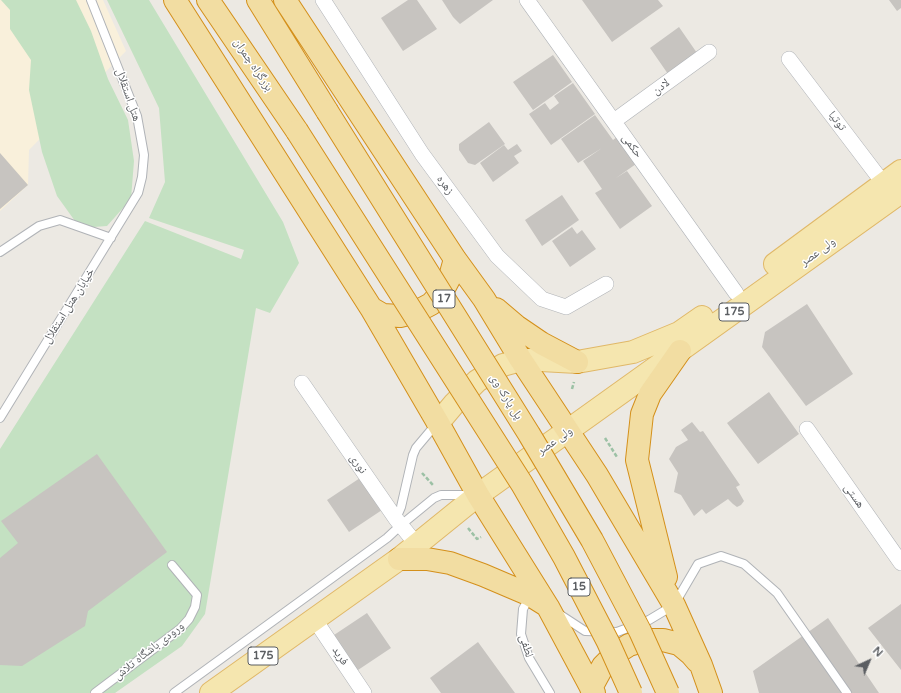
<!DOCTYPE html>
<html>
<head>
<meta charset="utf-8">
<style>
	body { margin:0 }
	#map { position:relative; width:901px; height:693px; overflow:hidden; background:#ece9e3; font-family:"Varela Round",sans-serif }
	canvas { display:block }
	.north { position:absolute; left:849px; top:641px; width:40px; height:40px; -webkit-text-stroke:3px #fff; paint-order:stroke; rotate:44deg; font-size:11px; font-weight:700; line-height:16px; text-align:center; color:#5b5e62 }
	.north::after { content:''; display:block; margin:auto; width:14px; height:18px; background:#5b5e62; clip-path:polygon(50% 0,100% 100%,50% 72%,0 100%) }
</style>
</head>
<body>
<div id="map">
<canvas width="901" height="693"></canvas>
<div class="north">N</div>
</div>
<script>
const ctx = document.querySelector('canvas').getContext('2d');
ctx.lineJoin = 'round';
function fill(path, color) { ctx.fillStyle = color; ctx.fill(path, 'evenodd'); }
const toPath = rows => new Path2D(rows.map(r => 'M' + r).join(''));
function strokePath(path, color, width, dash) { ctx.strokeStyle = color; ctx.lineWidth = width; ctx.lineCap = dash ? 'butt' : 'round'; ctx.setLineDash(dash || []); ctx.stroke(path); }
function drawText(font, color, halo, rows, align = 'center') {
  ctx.font = font + ' "Varela Round","Noto Naskh Arabic",sans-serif'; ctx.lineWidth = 3; ctx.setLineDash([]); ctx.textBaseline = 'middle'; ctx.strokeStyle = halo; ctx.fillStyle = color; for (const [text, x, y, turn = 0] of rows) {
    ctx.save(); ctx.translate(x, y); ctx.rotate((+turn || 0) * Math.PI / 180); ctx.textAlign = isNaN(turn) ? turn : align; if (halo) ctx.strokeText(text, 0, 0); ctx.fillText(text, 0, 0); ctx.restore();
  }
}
const commercial = toPath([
	[0,0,103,0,126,51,29,150,28,185,0,211]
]);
const green = toPath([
	[1,0,76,0,91,31,108,79,128,120,134,161,131,199,107,226,80,228,57,196,42,152,29,90,31,60,10,29,10,10],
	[107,0,149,0,283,222,299,263,270,313,256,308,205,614,182,646,115,693,0,693,0,449,145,221,241,259,244,250,149,218,165,182,159,108]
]);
const building = toPath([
	[408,0,417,0,437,29,403,51,381,18],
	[442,0,493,0,460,24,453,17],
	[582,0,658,0,663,6,612,42],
	[889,0,901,0,901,8,897,11],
	[679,27,697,53,668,74,650,48],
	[553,55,572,82,533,110,513,82],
	[573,83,595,114,551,145,529,114,545,103,550,110,559,103,554,96],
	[595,115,613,140,617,137,636,164,616,178,627,171,652,206,620,229,595,193,602,189,583,161,602,148,578,163,561,139],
	[489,122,505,144,475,165,468,163,459,150,459,144],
	[517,144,522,151,514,156,519,163,493,182,480,163,504,145,508,150],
	[0,153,28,185,0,209],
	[562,195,579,220,542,246,525,220],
	[572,227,577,234,582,230,596,249,570,267,552,241],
	[807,304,853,374,806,406,762,347,765,332],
	[769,392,799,434,758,464,727,423],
	[692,422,700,432,703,431,740,485,736,487,744,501,741,505,737,507,733,504,728,499,706,514,702,509,694,516,681,495,674,492,678,473,669,459,676,447,688,440,681,430],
	[97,454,167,552,88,611,85,626,22,666,0,665,0,558,18,543,1,521],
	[360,478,382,510,349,532,327,500],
	[901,604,901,670,868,628],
	[367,613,391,648,355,672,331,637],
	[828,618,879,693,759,693,753,671],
	[478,642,515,693,441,693,430,678]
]);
const path = toPath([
	[572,389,574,382],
	[605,438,617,457],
	[422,473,433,485],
	[468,528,477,539,481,537]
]);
const service = toPath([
	[0,252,39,226,60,220,111,238],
	[0,418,138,193,142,177,144,155,137,116,91,0],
	[395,521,401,507,413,455,416,448,437,423],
	[530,596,523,609,521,634,529,658,550,693],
	[559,614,585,631,617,632,649,620,674,605,698,564,721,556,744,564,777,593,847,693],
	[95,693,180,629,189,619,195,607,197,595,172,565],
	[174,693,387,538,401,525,434,498,441,495,471,495]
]);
const minor = toPath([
	[323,0,422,154,497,256,542,299,566,307,606,284],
	[527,0,736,293],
	[789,59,884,184],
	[614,121,709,52],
	[302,383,396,519,417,545],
	[807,429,901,563],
	[315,620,364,693]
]);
const primary = toPath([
	[775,264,901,171],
	[438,423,454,404,477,381,503,365,521,360,541,360,577,362,633,352,679,333,702,317],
	[211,693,399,559,478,495,901,192]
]);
const trunk = toPath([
	[175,0,371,308,438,423,478,495,548,607,594,693],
	[208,0,297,131],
	[258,0,327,111],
	[285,0,455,259,484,299,521,360,597,475,674,605,701,665,711,693],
	[371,308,383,315,400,316,416,312,431,304,442,292,450,277,455,259],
	[496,309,516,326,541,343,577,362],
	[399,559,427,559,450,563,483,575,530,595,546,605],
	[666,577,637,460,642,414,650,394,680,351],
	[591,688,603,666,615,654,629,645,646,640,663,640,679,644,691,654,697,661]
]);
const trunkBridge = toPath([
	[327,111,529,434,592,540,640,631,668,693],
	[297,131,522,484,564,557,608,642,631,693]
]);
const shields = [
	[444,299,22],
	[734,312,30],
	[579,587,22],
	[263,656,30]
];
const shieldNames = [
	["17",444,299],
	["175",734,312],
	["15",579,587],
	["175",263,656]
];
const streetNames = [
	["بزرگراه چمران",253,65,56],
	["لادن",661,87,-36],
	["هتل استقلال",128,95,71],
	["توتیا",837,121,53],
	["حکمی",632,146,54],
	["زهره",445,185,55],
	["ولی عصر",818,252,-36],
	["خیابان هتل استقلال",69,306,-58],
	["پل پارک وی",506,397,58],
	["ولی عصر",555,441,-35],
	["نوری",358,464,55],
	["هستی",854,496,55],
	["لطفی",526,646,73],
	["ورودی باشگاه تلاش",149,651,-38],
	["فرید",340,656,56]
];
fill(commercial, '#f9f0db');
fill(green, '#c4e1c2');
fill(building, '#c7c4c0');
strokePath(service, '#b0b3b7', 10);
strokePath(minor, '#b0b3b7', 16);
strokePath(primary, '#e0b868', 24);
strokePath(trunk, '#d4901b', 24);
strokePath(path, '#9cc1a5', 2.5, [4, 2]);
strokePath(service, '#fff', 8);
strokePath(minor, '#fff', 15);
strokePath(primary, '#f5e6af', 22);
strokePath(trunk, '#f2dda2', 22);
strokePath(trunkBridge, '#d4901b', 24, []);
strokePath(trunkBridge, '#f2dda2', 22);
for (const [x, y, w] of shields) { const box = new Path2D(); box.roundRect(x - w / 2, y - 9, w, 18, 3); ctx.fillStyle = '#fff'; ctx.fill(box); strokePath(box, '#5b5e62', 1); }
drawText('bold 11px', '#5b5e62', null, shieldNames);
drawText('12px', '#5b5e62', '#fff', streetNames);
</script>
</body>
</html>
